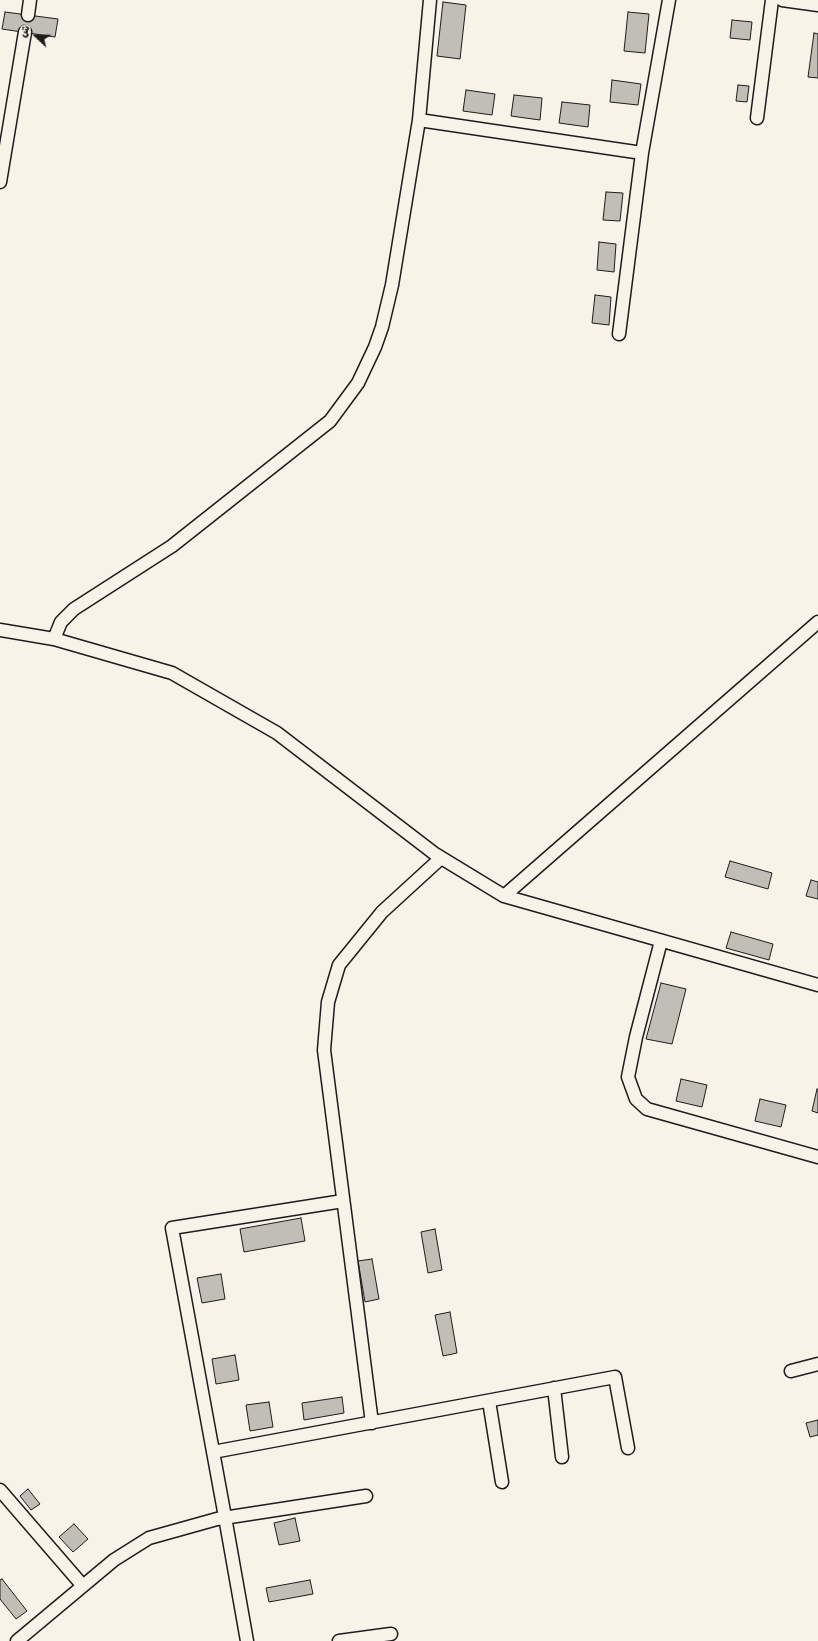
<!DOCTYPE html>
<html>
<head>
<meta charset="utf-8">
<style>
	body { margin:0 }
	#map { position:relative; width:818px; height:1641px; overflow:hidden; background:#f7f3e8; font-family:Kalam,"Playpen Sans Arabic",sans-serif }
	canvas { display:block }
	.north { position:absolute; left:16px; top:16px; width:40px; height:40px; -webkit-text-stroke:3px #f7f3e8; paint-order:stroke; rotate:292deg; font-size:11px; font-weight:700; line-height:16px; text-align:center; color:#1c1c1c }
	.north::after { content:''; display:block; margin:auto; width:14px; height:18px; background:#1c1c1c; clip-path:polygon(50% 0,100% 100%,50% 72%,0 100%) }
</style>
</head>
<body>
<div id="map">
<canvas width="818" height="1641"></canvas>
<div class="north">ش</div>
</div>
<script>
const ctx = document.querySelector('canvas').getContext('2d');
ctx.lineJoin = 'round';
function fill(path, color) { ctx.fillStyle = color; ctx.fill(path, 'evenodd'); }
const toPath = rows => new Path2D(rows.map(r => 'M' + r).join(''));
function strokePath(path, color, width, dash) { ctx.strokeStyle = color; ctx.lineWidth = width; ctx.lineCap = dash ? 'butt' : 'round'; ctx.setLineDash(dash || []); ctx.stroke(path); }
const building = toPath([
	[443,2,466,5,460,59,437,56,443,2],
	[5,12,58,19,55,37,2,29,5,12],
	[628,12,649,14,645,53,624,51,628,12],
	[732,20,752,22,750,40,730,38,732,20],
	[814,33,818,34,818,78,808,77,814,33],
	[612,80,641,84,638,105,610,102,612,80],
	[738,85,749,86,747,102,736,101,738,85],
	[466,90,495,94,492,115,463,111,466,90],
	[514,95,542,98,540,120,511,116,514,95],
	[562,102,590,105,588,127,559,123,562,102],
	[606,192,623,193,620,221,603,220,606,192],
	[599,242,616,244,614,272,597,270,599,242],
	[595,295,611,297,609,325,592,323,595,295],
	[730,861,772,873,768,889,725,877,730,861],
	[811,880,818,882,818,899,806,896,811,880],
	[731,932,773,944,769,960,726,948,731,932],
	[661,983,686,989,672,1044,646,1039,661,983],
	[681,1079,707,1085,702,1107,676,1101,681,1079],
	[817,1089,818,1090,818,1113,812,1111,817,1089],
	[760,1099,786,1105,781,1127,755,1121,760,1099],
	[301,1218,305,1241,244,1252,240,1229,301,1218],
	[435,1229,442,1270,428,1273,421,1232,435,1229],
	[372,1259,379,1299,365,1302,358,1261,372,1259],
	[221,1274,225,1299,202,1303,197,1278,221,1274],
	[450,1312,457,1353,443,1356,435,1315,450,1312],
	[235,1355,239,1380,216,1384,212,1359,235,1355],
	[342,1397,344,1413,304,1420,302,1403,342,1397],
	[269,1402,273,1427,250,1431,246,1405,269,1402],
	[818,1420,818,1435,810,1437,806,1423,818,1420],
	[28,1489,40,1504,31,1510,20,1496,28,1489],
	[295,1518,300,1541,279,1545,274,1523,295,1518],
	[74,1524,88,1539,73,1552,59,1537,74,1524],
	[2,1579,27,1611,16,1619,0,1599,0,1580,2,1579],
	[310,1580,313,1594,269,1602,266,1588,310,1580]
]);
const minor = toPath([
	[782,0,818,5],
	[28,15,30,0],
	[757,118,772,0],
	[419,120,642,153],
	[0,182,25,32],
	[619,334,642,153,669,0],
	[0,630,54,639,172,673,277,733,435,854,504,896,818,985],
	[54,639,61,622,74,609,172,546,330,421,358,383,375,347,382,327,392,285,419,120,430,0],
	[504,896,818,622],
	[661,941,636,1037,628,1077,636,1099,647,1109,818,1157],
	[791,1371,818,1364],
	[554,1388,562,1457],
	[489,1401,502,1482],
	[372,1423,324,1050,328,1002,339,965,382,912,441,858],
	[213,1452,615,1377,628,1448],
	[0,1490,83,1586],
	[17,1641,114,1560,149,1538,217,1519,366,1496],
	[247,1641,225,1517,172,1228,343,1201],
	[339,1641,391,1634]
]);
fill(building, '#c0beb5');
strokePath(building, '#1c1c1c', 1);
strokePath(minor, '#1c1c1c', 15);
strokePath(minor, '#f7f3e8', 12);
</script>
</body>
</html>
